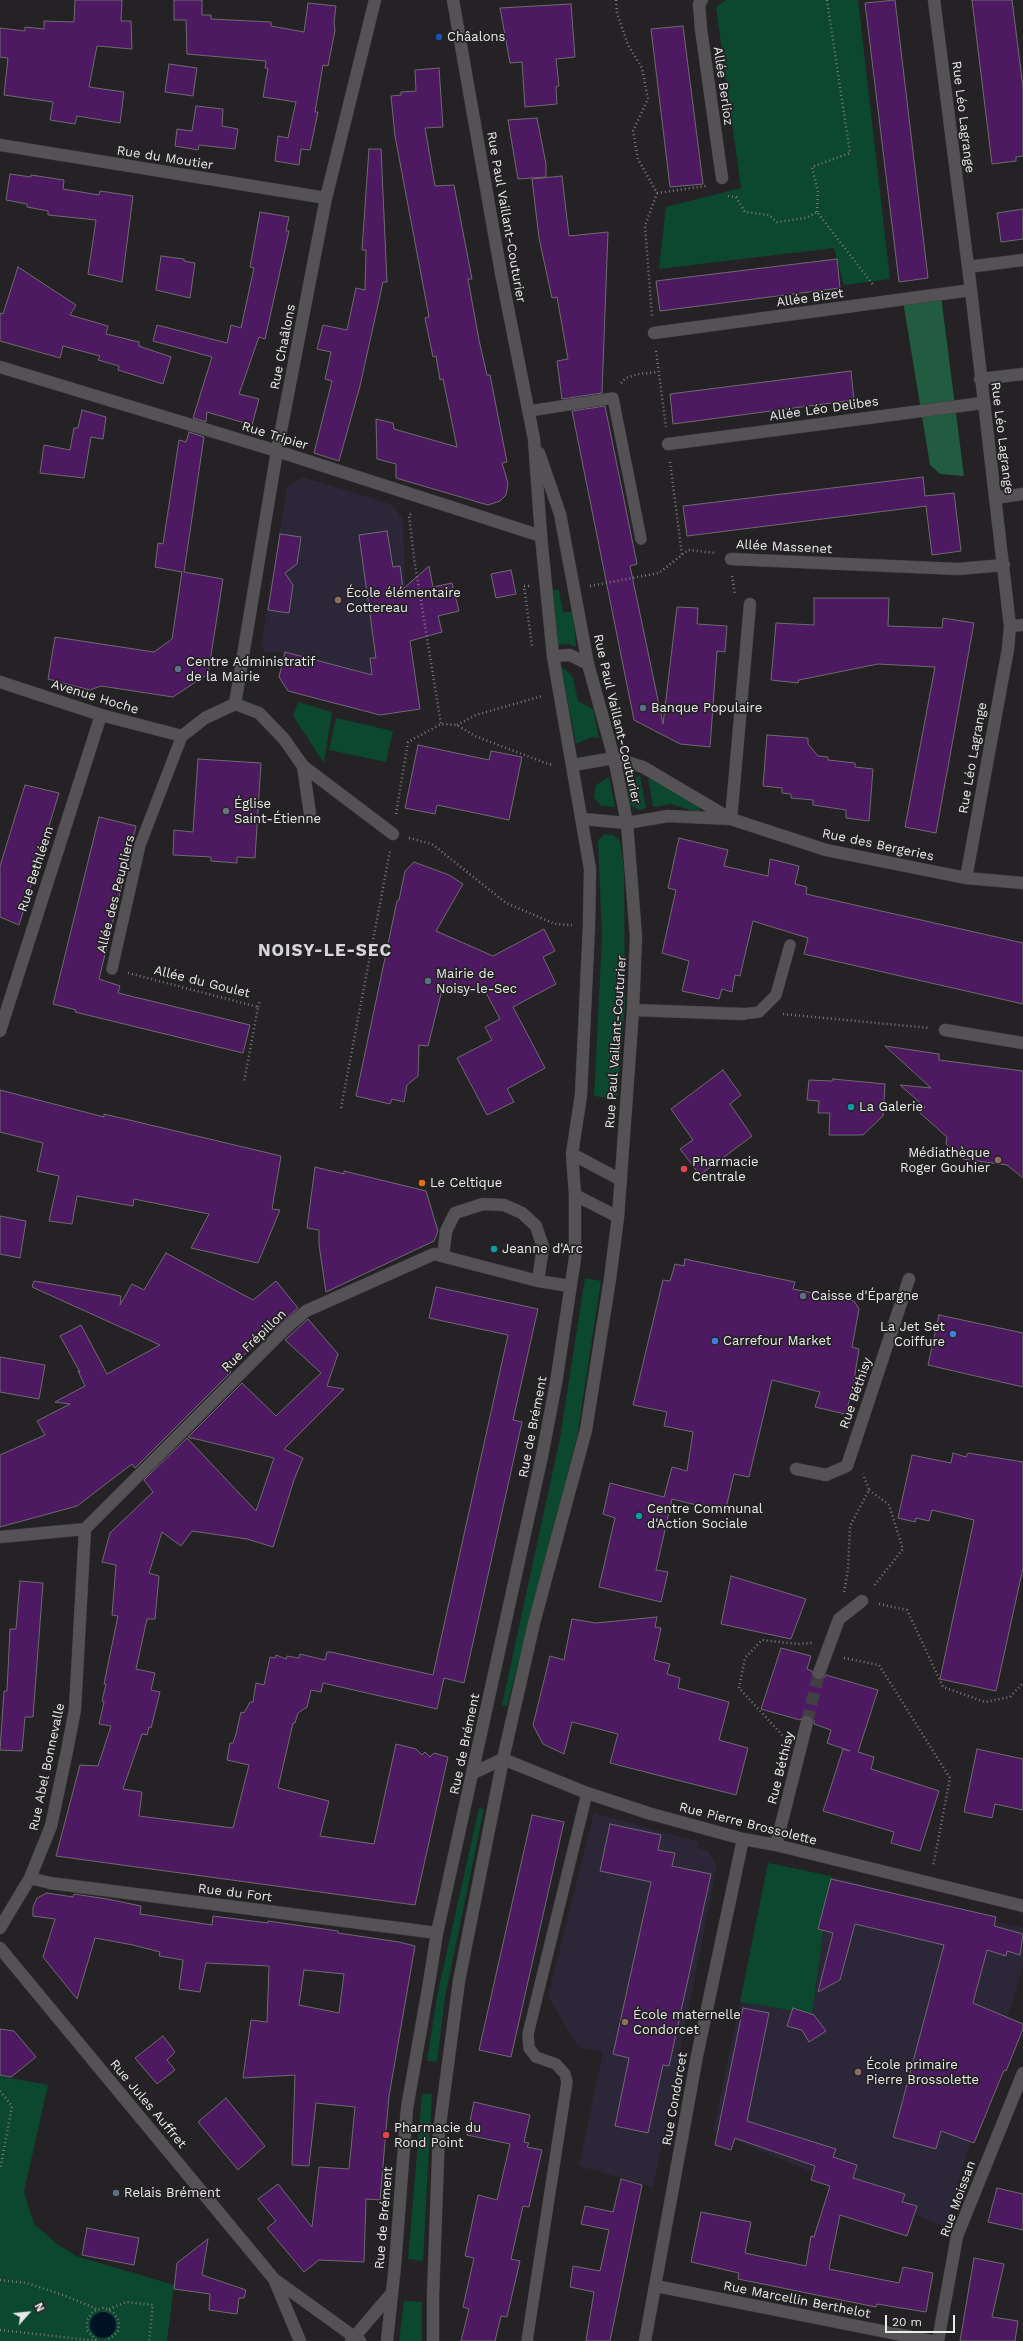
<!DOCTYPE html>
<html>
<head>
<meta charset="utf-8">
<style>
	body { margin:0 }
	#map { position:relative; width:1023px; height:2341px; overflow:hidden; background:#242224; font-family:"Work Sans",sans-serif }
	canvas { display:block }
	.north { position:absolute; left:8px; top:2293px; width:40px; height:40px; -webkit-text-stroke:3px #242224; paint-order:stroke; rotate:63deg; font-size:11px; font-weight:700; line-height:16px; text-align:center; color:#eae9ea }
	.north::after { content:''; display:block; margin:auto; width:14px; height:18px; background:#eae9ea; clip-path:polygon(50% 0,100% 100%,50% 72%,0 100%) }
	.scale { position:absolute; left:885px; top:2315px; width:70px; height:18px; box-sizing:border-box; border:2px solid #eae9ea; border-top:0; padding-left:5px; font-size:12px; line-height:14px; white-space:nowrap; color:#eae9ea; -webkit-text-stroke:3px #242224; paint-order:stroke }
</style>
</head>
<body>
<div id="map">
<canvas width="1023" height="2341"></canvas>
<div class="north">N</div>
<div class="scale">20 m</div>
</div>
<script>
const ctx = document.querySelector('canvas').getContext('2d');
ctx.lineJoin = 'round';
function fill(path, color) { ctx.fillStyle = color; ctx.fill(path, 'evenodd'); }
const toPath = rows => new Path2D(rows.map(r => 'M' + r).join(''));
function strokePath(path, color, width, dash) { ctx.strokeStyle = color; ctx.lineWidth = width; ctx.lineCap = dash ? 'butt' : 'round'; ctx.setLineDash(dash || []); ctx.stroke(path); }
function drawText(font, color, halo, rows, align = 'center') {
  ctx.font = font + ' "Work Sans",sans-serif'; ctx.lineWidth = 3.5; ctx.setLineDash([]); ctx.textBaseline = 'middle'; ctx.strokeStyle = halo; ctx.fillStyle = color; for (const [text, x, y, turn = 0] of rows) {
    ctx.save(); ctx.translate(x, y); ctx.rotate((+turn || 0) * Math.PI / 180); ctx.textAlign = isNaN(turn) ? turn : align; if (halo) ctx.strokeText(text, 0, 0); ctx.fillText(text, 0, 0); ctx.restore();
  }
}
const education = toPath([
	[303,477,393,505,403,520,406,612,420,709,380,715,288,691,279,677,283,652,265,652,261,647,287,487],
	[594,1813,699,1842,697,1848,708,1851,717,1866,653,2187,579,2166,603,2052,578,2047,548,1997],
	[831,1876,1023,1928,1023,1966,945,2227,713,2131,740,2002,812,2014]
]);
const green = toPath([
	[726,0,858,0,890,279,844,285,834,248,659,269,666,207,741,188,716,7],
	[553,590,559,590,563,612,573,612,576,647,569,644,557,645],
	[561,667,567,671,573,678,578,701,593,709,599,738,592,737,576,744],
	[298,702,332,712,324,763,293,716],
	[336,718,393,731,386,762,329,750],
	[640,775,646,808,640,810,630,805,627,788,629,782],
	[609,777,615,807,601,806,594,797,596,785],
	[648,778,699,804,700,813,671,804,653,807],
	[605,834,613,835,620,840,624,870,625,1005,617,1099,594,1096,602,936,598,840],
	[585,1278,601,1281,577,1437,507,1706,502,1705,560,1438],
	[479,1808,484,1809,445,1997,437,2062,427,2061,437,1996],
	[768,1863,831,1876,812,2014,740,2002],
	[0,2076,48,2085,24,2192,34,2224,57,2244,76,2256,174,2285,167,2341,0,2341],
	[422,2094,432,2094,423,2261,408,2259],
	[404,2301,422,2302,422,2341,399,2341]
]);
const forest = toPath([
	[940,288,964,476,940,474,930,465,902,295]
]);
const water = toPath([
	'90 2325a13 13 0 1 1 26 0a13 13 0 1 1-26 0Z'
]);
const building = toPath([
	[75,0,122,0,121,21,131,21,132,49,97,46,89,87,124,92,120,123,77,116,75,124,50,120,53,102,4,95,8,58,0,57,0,28,25,31,25,27,44,29,44,21,74,22,75,0],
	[174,0,202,0,202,15,211,15,211,19,271,22,271,26,304,32,308,3,336,6,334,23,335,30,328,66,323,65,315,112,318,112,310,150,301,149,299,165,275,161,278,136,288,138,296,102,263,97,268,68,265,68,266,61,187,54,186,20,174,20,174,0],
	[895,0,928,278,899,282,865,3,895,0],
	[972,0,1012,0,1023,87,1023,156,1016,157,1016,161,992,164,972,0],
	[571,4,575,57,556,59,559,86,556,87,557,104,525,107,522,62,510,63,500,8,571,4],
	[683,26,703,184,670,187,651,29,683,26],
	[169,64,197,68,193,96,165,92,169,64],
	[439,68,443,127,425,128,435,186,454,185,472,279,468,279,479,340,487,375,490,375,507,462,502,463,508,483,506,495,500,501,488,505,396,478,396,464,377,459,376,419,393,423,394,429,457,447,443,379,440,380,436,356,433,357,425,318,429,317,395,136,391,96,401,95,401,92,416,91,415,70,439,68],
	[196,106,223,109,222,126,238,129,235,149,199,145,198,150,175,146,177,129,192,131,196,106],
	[537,118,546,164,546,177,518,179,508,120,537,118],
	[369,149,381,149,387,282,383,282,360,386,339,461,314,453,332,381,325,379,331,352,317,349,323,325,347,330,356,288,365,290,366,250,362,250,369,149],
	[10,174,31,177,31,175,64,180,63,189,99,195,100,191,133,196,122,282,88,274,96,220,48,215,48,211,27,207,27,204,6,200,10,174],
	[562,176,569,236,608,232,602,393,562,399,557,361,568,359,557,297,552,298,539,238,532,179,562,176],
	[1023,209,1023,239,1001,242,997,213,1023,209],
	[260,212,289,217,286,231,289,231,265,339,259,337,239,394,259,399,252,425,207,412,206,422,193,418,212,357,153,341,157,325,227,343,231,325,241,328,254,268,250,267,260,212],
	[161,256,184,259,184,261,195,263,190,298,156,290,161,256],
	[837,259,840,288,660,311,656,281,837,259],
	[18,267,76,305,70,315,108,326,106,334,139,342,139,346,171,357,163,384,118,370,119,366,98,360,100,356,63,346,60,358,0,341,0,313,3,314,18,267],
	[851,371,854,400,673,424,670,394,851,371],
	[605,406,637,564,630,566,663,724,677,607,698,608,697,624,727,626,725,652,717,651,710,747,680,744,634,720,572,411,605,406],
	[82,410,106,417,103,439,91,437,84,478,40,473,44,445,70,450,74,428,78,428,82,410],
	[189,432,204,437,184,572,223,579,208,674,173,697,101,686,90,690,48,679,55,637,154,652,172,639,182,572,155,567,158,543,163,544,179,440,186,442,189,432],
	[923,477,925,496,954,493,961,551,932,555,926,506,687,536,683,506,923,477],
	[387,531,393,567,400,566,403,589,429,566,433,587,452,583,459,611,438,616,442,632,410,641,420,709,380,715,288,691,279,677,285,652,372,675,370,658,376,658,359,535,387,531],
	[280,534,301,537,297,564,285,573,293,585,289,613,268,610,280,534],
	[511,570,516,594,496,598,491,574,511,570],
	[814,598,889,598,888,626,942,628,943,618,974,623,936,833,905,827,935,667,878,664,799,680,798,683,771,680,776,623,814,625,814,598],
	[767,735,808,738,808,744,818,756,828,757,828,760,855,763,855,767,873,769,869,821,846,818,846,810,813,805,813,800,791,798,791,794,782,793,782,788,763,786,767,735],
	[418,745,489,760,491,751,522,757,509,820,437,805,435,814,405,808,418,745],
	[198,759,261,763,255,858,237,857,237,863,211,861,211,857,173,855,174,830,193,832,198,759],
	[25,785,59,793,19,925,0,917,0,866,25,785],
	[99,817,136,826,99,979,120,986,118,993,250,1025,243,1053,75,1012,76,1010,53,1004,99,817],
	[679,838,728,850,724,866,768,876,770,859,799,866,795,884,807,887,806,894,1023,943,1023,1004,804,954,808,938,753,921,740,976,735,975,732,992,722,989,719,999,682,991,689,961,662,953,676,890,668,888,679,838],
	[414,862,449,875,463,884,436,931,493,956,544,929,555,951,543,957,556,984,513,1007,545,1068,507,1089,514,1102,487,1115,457,1058,492,1040,485,1027,500,1019,484,989,442,990,428,1046,419,1045,418,1076,407,1085,404,1102,392,1099,390,1104,356,1096,397,901,399,900,405,871,414,862],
	[885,1046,939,1054,939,1060,1023,1071,1023,1178,1007,1165,963,1159,946,1144,947,1137,920,1113,925,1107,900,1085,931,1088,885,1046],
	[723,1070,741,1095,730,1104,752,1136,700,1175,680,1149,693,1140,671,1109,723,1070],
	[833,1079,885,1084,883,1116,863,1135,829,1135,830,1113,818,1113,819,1101,807,1100,809,1080,832,1081,833,1079],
	[0,1090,104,1117,104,1114,281,1156,272,1209,280,1210,258,1263,191,1248,209,1214,134,1199,133,1206,77,1196,72,1224,49,1221,59,1176,37,1171,43,1143,0,1132,0,1090],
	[315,1167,344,1174,344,1171,426,1191,438,1231,434,1241,326,1292,319,1245,319,1230,307,1228,315,1167],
	[0,1216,26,1221,20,1258,0,1254,0,1216],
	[166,1253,253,1300,276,1281,298,1308,274,1330,271,1328,229,1370,231,1372,135,1468,132,1464,77,1506,0,1527,0,1455,45,1435,37,1421,70,1404,55,1402,85,1386,78,1371,80,1372,60,1336,81,1325,107,1374,160,1345,32,1287,34,1281,121,1296,120,1305,132,1284,144,1290,166,1253],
	[685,1259,795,1282,793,1289,854,1301,859,1309,852,1347,859,1349,852,1393,845,1414,815,1407,820,1392,772,1380,749,1477,734,1474,725,1512,672,1499,656,1570,668,1572,661,1602,599,1587,615,1518,603,1514,610,1483,664,1497,672,1467,687,1471,693,1432,664,1426,667,1412,633,1405,663,1280,670,1281,675,1264,684,1266,685,1259],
	[436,1287,538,1309,513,1420,522,1422,464,1683,444,1678,437,1709,323,1683,321,1692,311,1690,307,1707,298,1713,295,1723,293,1723,278,1788,329,1801,320,1836,374,1844,396,1744,416,1749,422,1755,425,1752,430,1757,434,1753,448,1757,415,1905,56,1856,80,1765,98,1766,111,1726,99,1724,104,1702,102,1701,106,1684,104,1684,118,1616,112,1615,116,1565,102,1562,110,1533,153,1492,144,1480,187,1438,256,1511,274,1458,188,1437,242,1383,276,1416,321,1373,285,1340,308,1319,338,1354,327,1386,344,1389,284,1449,303,1458,294,1480,273,1547,247,1539,192,1531,181,1546,162,1532,149,1573,159,1576,155,1619,147,1619,136,1669,155,1673,151,1690,160,1692,151,1728,149,1727,147,1735,142,1734,123,1789,142,1792,139,1816,233,1828,249,1765,227,1760,230,1743,233,1743,236,1734,241,1712,244,1713,250,1702,253,1702,256,1683,264,1685,270,1657,275,1658,276,1655,286,1659,287,1656,299,1658,300,1654,325,1660,327,1652,331,1652,433,1675,508,1335,429,1318,436,1287],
	[939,1315,1023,1333,1023,1387,928,1365,939,1315],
	[0,1357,45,1365,39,1399,0,1392,0,1357],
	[953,1453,966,1457,968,1453,1023,1462,1023,1568,996,1691,940,1679,974,1520,932,1510,929,1521,916,1518,915,1522,898,1518,912,1455,951,1463,953,1453],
	[731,1576,806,1599,791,1639,721,1624,731,1576],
	[20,1581,43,1583,33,1717,25,1717,22,1751,0,1750,4,1691,7,1691,10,1629,16,1629,20,1581],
	[657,1617,655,1627,661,1628,654,1660,670,1664,667,1674,680,1678,678,1688,729,1702,719,1740,748,1748,736,1795,610,1763,618,1734,572,1722,564,1754,543,1744,533,1725,550,1656,564,1660,572,1619,596,1623,657,1617],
	[781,1648,811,1656,807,1669,812,1671,813,1677,816,1680,823,1679,826,1675,878,1690,858,1752,874,1757,871,1769,939,1791,920,1851,891,1843,894,1832,823,1811,843,1749,850,1751,827,1743,831,1730,814,1724,814,1720,809,1715,805,1715,800,1720,761,1709,781,1648],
	[977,1749,1023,1759,1023,1810,995,1804,992,1818,964,1812,977,1749],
	[532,1815,564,1822,511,2057,479,2050,532,1815],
	[610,1824,661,1835,658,1850,675,1853,672,1866,711,1874,669,2066,663,2065,648,2133,615,2126,629,2058,613,2054,651,1882,600,1871,610,1824],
	[831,1879,996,1917,994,1926,1023,1934,1020,1955,1007,1951,1006,1956,987,1950,973,2003,1023,2024,1023,2029,1006,2071,1004,2070,974,2143,941,2131,936,2149,893,2137,944,1945,855,1924,840,1980,818,1992,833,1933,818,1929,831,1879],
	[47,1893,73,1897,74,1894,107,1899,141,1906,140,1914,212,1925,213,1916,268,1923,268,1921,338,1931,338,1933,399,1942,415,1946,389,2096,380,2200,366,2199,364,2262,319,2260,304,2272,267,2228,276,2221,258,2199,278,2184,312,2227,319,2167,349,2169,355,2107,316,2103,309,2166,292,2165,295,2075,243,2078,251,2020,267,2022,269,1966,206,1963,200,1992,179,1989,183,1960,159,1956,160,1952,133,1945,95,1938,77,1999,43,1957,55,1919,33,1916,33,1907,37,1898,47,1893],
	[304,1970,344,1974,339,2013,299,2005,304,1970],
	[743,2008,769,2013,747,2121,836,2149,833,2157,857,2165,853,2178,905,2194,902,2202,917,2206,907,2236,840,2215,829,2269,899,2283,903,2267,933,2273,926,2312,877,2304,876,2307,738,2279,739,2273,691,2262,701,2212,751,2222,745,2253,806,2266,811,2236,814,2237,830,2186,811,2180,815,2166,735,2138,731,2150,715,2145,743,2008],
	[793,2008,814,2015,826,2031,809,2042,802,2030,787,2026,793,2008],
	[0,2029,14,2031,36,2057,11,2077,0,2075,0,2029],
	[163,2036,175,2052,167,2060,175,2070,157,2084,135,2058,163,2036],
	[226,2098,265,2146,238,2170,198,2122,226,2098],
	[474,2102,530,2115,524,2142,529,2143,527,2147,542,2150,529,2207,523,2206,511,2259,520,2261,507,2317,501,2316,495,2341,461,2341,469,2309,463,2307,474,2258,465,2256,478,2195,497,2200,510,2144,467,2135,474,2102],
	[621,2179,642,2185,610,2341,586,2341,594,2292,570,2287,573,2266,600,2271,609,2230,581,2224,585,2206,613,2212,621,2179],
	[997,2188,1023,2194,1023,2230,988,2222,997,2188],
	[87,2228,139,2238,134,2265,82,2255,87,2228],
	[208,2239,202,2275,246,2290,244,2298,239,2298,237,2314,209,2310,210,2294,174,2289,177,2263,208,2239],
	[974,2258,1004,2264,992,2317,1018,2321,1015,2341,960,2341,974,2258]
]);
const streetTunnel = toPath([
	[807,1722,819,1673]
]);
const path = toPath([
	[616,0,617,13,628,45,642,68,648,99,633,131,638,159,657,193,645,226,652,316],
	[657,193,706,186],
	[728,196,736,197,745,212,769,215,777,222,806,218,817,212,874,286],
	[817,212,818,192,812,167,850,153,827,0],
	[656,351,666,427],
	[621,383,626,378,638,374,658,372],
	[670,462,682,555],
	[411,514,409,515,414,558,441,724],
	[732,576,735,594],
	[529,586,524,586,532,646],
	[590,586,659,573,688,550,716,553],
	[457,725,476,715,542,696],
	[396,814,408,742,441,724,457,725,475,736,548,764,554,765],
	[409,838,432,844,506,903,555,924,572,925],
	[128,973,258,1007,244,1082],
	[258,1007,260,1001],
	[783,1014,929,1028],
	[341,1108,390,851],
	[869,1490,889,1505,903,1549,873,1587],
	[844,1592,848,1570,850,1526,869,1490,863,1474],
	[879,1604,907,1610,943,1687,985,1702,1010,1697,1023,1683],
	[844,1658,879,1665,950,1778,933,1867],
	[785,1738,739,1688,745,1658,762,1640,798,1644,812,1643],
	[0,2091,12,2106,0,2170],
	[0,2280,27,2283,63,2295,97,2309],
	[109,2309,126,2302,153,2305,149,2341],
	[0,2330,98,2341],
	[96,2340,87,2330,87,2320,93,2311,103,2308,113,2312,119,2321,118,2332,106,2341]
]);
const lane = toPath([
	[529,411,613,398,641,539],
	[112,969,140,845,182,736],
	[743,1014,759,1012,776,995,790,945],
	[527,2341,567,2082,565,2074,556,2064,536,2057,529,2048,528,2034,587,1793]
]);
const street = toPath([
	[702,0,699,4,701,29,722,178],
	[934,0,971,290,1010,626,1008,649,966,878],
	[0,145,326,198],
	[968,267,1023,260],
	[654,333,971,290],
	[0,367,277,451,541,536],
	[980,379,1023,374],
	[668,444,983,403],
	[995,498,1023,494],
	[731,559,958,569,1004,565],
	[1010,626,1023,625],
	[553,656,570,655,588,664],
	[0,682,101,715,182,736,205,718,235,704,259,713,284,739,303,766,310,814],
	[235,704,277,451,326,198,375,0],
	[573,765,614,758,643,767,731,819,826,850,966,878,1023,883],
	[303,766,393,834],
	[583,819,627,823,668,816,730,819],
	[731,819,750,604],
	[633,1010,743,1014],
	[945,1030,1023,1043],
	[0,1031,101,715],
	[443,1256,446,1231,455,1213,483,1204,504,1205,522,1213,536,1226,543,1247,538,1281],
	[796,1469,826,1475,847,1466,909,1279],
	[0,1537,85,1529,287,1327,306,1311,434,1254,538,1281,570,1286],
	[819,1673,839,1619,862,1601],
	[473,1773,503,1759,587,1793,648,1813,743,1839,776,1845,1023,1906],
	[776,1845,807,1722],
	[30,1878,50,1883,437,1933],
	[0,1928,30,1878,51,1826,67,1751,75,1709,85,1529],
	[656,2286,932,2341],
	[645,2341,697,2056,743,1839],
	[938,2341,957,2236,1023,2073]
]);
const secondary = toPath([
	[572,1154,621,1180],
	[575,1195,618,1217],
	[0,1948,274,2279,360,2341],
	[274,2279,300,2341],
	[351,2341,391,2294],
	[387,2341,395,2265,407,2108,429,1983,437,1933,542,1456,556,1383,575,1258,575,1195,572,1154,581,1095,589,926,590,869,553,656,541,536,534,439,501,273,453,0],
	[433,2341,433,2296,439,2132,459,1981,503,1759,534,1623,586,1430,610,1279,618,1217,633,1010,636,937,627,823,614,758,588,664,560,514,539,453]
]);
const markers = [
	[439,37,4,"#1a4fb4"],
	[338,600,4,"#8d6e63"],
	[178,669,4,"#5c6f8a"],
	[643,708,4,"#5c6f8a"],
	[226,811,4,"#6b7280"],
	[428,981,4,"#5c6f8a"],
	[851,1107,4,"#0f9aa8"],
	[998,1160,4,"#8d6e63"],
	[684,1169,4,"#e0444e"],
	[422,1183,4,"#e8710a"],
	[494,1249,4,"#0f9aa8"],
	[803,1296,4,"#5c6f8a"],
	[953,1334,4,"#3f7fe0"],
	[715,1341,4,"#3f7fe0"],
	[639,1516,4,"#0f9aa8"],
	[625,2022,4,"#8d6e63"],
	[858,2072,4,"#8d6e63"],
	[386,2135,4,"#e0444e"],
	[116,2193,4,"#5c6f8a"]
];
const poiNames = [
	["Châalons",447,37],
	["École élémentaire",346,593],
	["Cottereau",346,608],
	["Centre Administratif",186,662],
	["de la Mairie",186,677],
	["Banque Populaire",651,708],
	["Église",234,804],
	["Saint-Étienne",234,819],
	["Mairie de",436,974],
	["Noisy-le-Sec",436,989],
	["La Galerie",859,1107],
	["Médiathèque",990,1153,"right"],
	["Roger Gouhier",990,1168,"right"],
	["Pharmacie",692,1162],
	["Centrale",692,1177],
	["Le Celtique",430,1183],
	["Jeanne d'Arc",502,1249],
	["Caisse d'Épargne",811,1296],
	["La Jet Set",945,1327,"right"],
	["Coiffure",945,1342,"right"],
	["Carrefour Market",723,1341],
	["Centre Communal",647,1509],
	["d'Action Sociale",647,1524],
	["École maternelle",633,2015],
	["Condorcet",633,2030],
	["École primaire",866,2065],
	["Pierre Brossolette",866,2080],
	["Pharmacie du",394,2128],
	["Rond Point",394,2143],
	["Relais Brément",124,2193]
];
const streetNames = [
	["Allée Berlioz",723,86,82],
	["Rue Léo Lagrange",963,117,83],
	["Rue du Moutier",165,158,9],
	["Rue Paul Vaillant-Couturier",506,217,80],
	["Allée Bizet",810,298,-8],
	["Rue Chaâlons",283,347,-79],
	["Allée Léo Delibes",824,409,-8],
	["Rue Tripier",275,436,17],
	["Rue Léo Lagrange",1002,438,83],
	["Allée Massenet",784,547,3],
	["Avenue Hoche",95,697,17],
	["Rue Paul Vaillant-Couturier",617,719,77],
	["Rue Léo Lagrange",973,758,-80],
	["Rue des Bergeries",878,845,12],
	["Rue Bethléem",36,869,-72],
	["Allée des Peupliers",116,894,-76],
	["Allée du Goulet",202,982,14],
	["Rue Paul Vaillant-Couturier",616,1042,-86],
	["Rue Frépillon",254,1341,-44],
	["Rue Béthisy",856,1393,-71],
	["Rue de Brément",533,1427,-79],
	["Rue de Brément",465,1744,-78],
	["Rue Abel Bonnevalle",47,1767,-78],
	["Rue Béthisy",781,1768,-76],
	["Rue Pierre Brossolette",748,1824,14],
	["Rue du Fort",235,1893,7],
	["Rue Condorcet",675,2099,-80],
	["Rue Jules Auffret",148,2104,50],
	["Rue Moissan",958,2199,-70],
	["Rue de Brément",384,2218,-85],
	["Rue Marcellin Berthelot",797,2300,11]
];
const districtNames = [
	["NOISY-LE-SEC",325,951]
];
fill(education, '#2b2738');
fill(green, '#0b482f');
fill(forest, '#215b40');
fill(water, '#001326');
fill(building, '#4d1a62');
strokePath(building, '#6d6b6e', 1);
strokePath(streetTunnel, '#424042', 12, [12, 6]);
strokePath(lane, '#3e3d3e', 12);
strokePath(street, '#3e3d3e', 13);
strokePath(secondary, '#3e3d3e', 13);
strokePath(path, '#7b797b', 2.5, [1, 3]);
strokePath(lane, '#545255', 11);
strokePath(street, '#545255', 12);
strokePath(secondary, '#545255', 12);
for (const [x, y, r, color] of markers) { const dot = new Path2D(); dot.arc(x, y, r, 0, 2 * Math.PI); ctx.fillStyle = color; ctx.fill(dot); strokePath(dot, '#242224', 1.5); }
drawText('13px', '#eae9ea', '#242224', poiNames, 'left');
drawText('13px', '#eae9ea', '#242224', streetNames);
ctx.letterSpacing = '1px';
drawText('bold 17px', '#d7d5d8', '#242224', districtNames);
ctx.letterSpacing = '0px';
</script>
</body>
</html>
